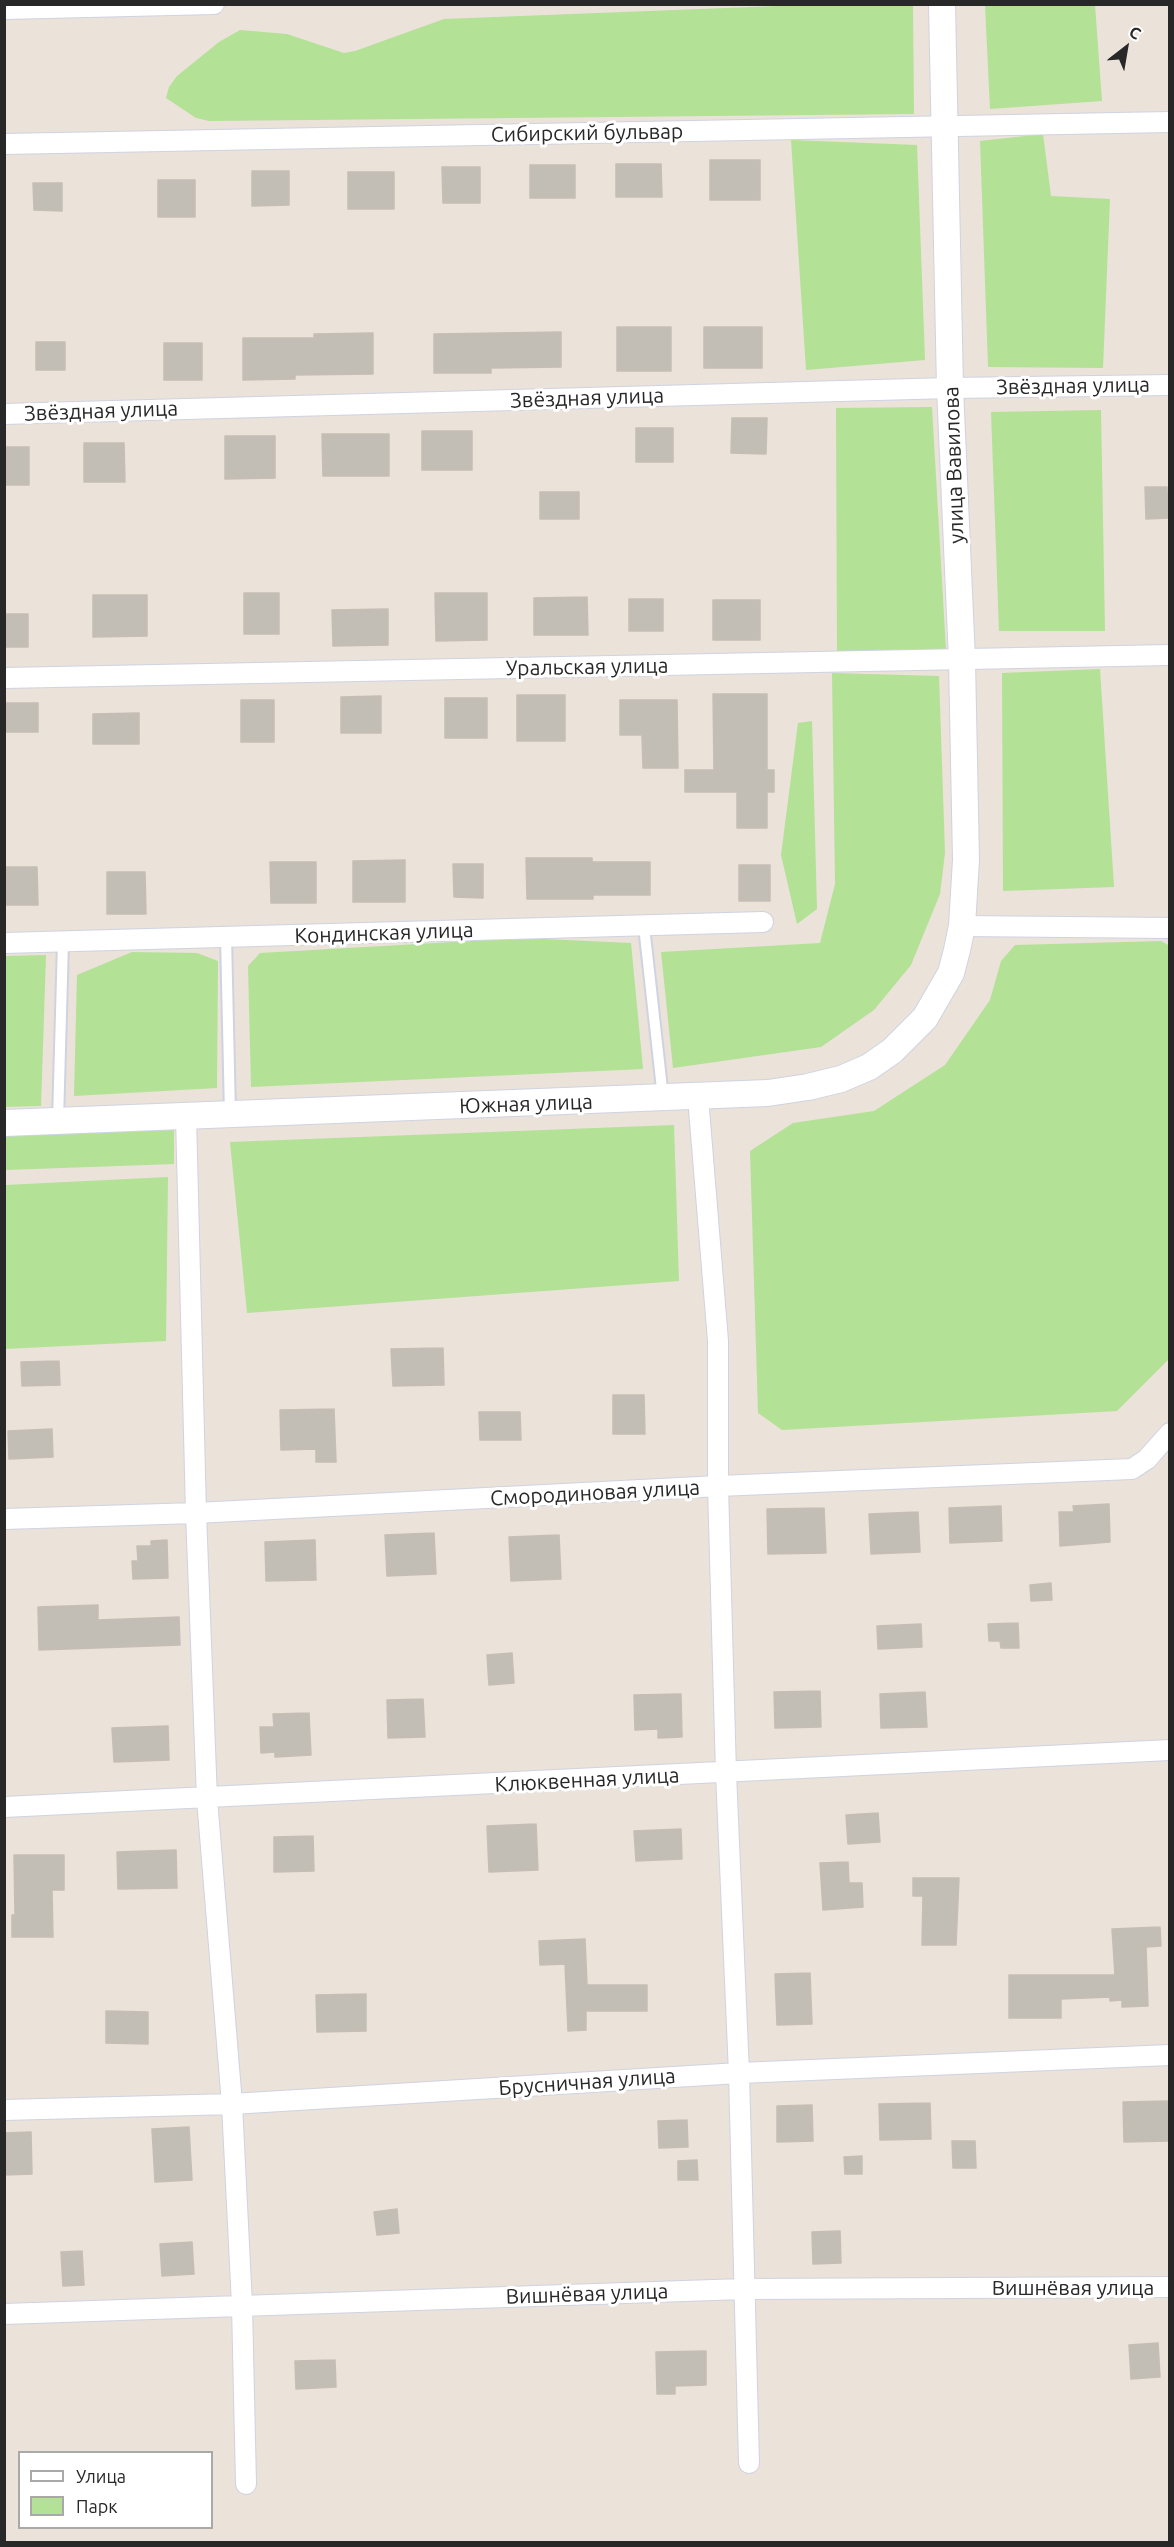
<!DOCTYPE html>
<html>
<head>
<meta charset="utf-8">
<style>
	body { margin:0 }
	#map { position:relative; width:1174px; height:2547px; overflow:hidden; background:#ebe2da; font-family:Ubuntu,sans-serif }
	canvas { display:block }
	.frame { position:absolute; inset:0; border:6px solid #282828; pointer-events:none }
	.legend { position:absolute; left:18px; top:2451px; width:195px; height:78px; box-sizing:border-box; background:#fff; border:2px solid #a9a9a9; margin:0; padding:8px 10px; list-style:none; font-size:18px; color:#282828 }
	.legend li { display:flex; align-items:center; gap:12px; height:30px }
	.legend b { width:30px; border:2px solid #a9a9a9 }
	.north { position:absolute; left:1096px; top:18px; width:60px; height:60px; -webkit-text-stroke:4px #fff; paint-order:stroke; rotate:31deg; font-size:16px; font-weight:700; line-height:24px; text-align:center; color:#282828 }
	.north::after { content:''; display:block; margin:auto; width:21px; height:27px; background:#282828; clip-path:polygon(50% 0,100% 100%,50% 72%,0 100%) }
</style>
</head>
<body>
<div id="map">
<canvas width="1174" height="2547"></canvas>
<div class="frame"></div>
<ul class="legend">
<li><b style="height:8px;background:#fff"></b>Улица</li>
<li><b style="height:16px;background:#b3e196"></b>Парк</li>
</ul>
<div class="north">С</div>
</div>
<script>
const ctx = document.querySelector('canvas').getContext('2d');
ctx.lineJoin = 'round';
function fill(path, color) { ctx.fillStyle = color; ctx.fill(path, 'evenodd'); }
const toPath = rows => new Path2D(rows.map(r => 'M' + r).join(''));
function strokePath(path, color, width, dash) { ctx.strokeStyle = color; ctx.lineWidth = width; ctx.lineCap = dash ? 'butt' : 'round'; ctx.setLineDash(dash || []); ctx.stroke(path); }
function drawText(font, color, halo, rows, align = 'center') {
  ctx.font = font + ' Ubuntu,sans-serif'; ctx.lineWidth = 6; ctx.setLineDash([]); ctx.textBaseline = 'middle'; ctx.strokeStyle = halo; ctx.fillStyle = color; for (const [text, x, y, turn = 0] of rows) {
    ctx.save(); ctx.translate(x, y); ctx.rotate((+turn || 0) * Math.PI / 180); ctx.textAlign = isNaN(turn) ? turn : align; if (halo) ctx.strokeText(text, 0, 0); ctx.fillText(text, 0, 0); ctx.restore();
  }
}
const green = toPath([
	[828,4,913,5,914,114,209,121,196,118,166,98,169,87,177,76,219,42,240,30,287,34,344,53,355,51,444,19],
	[985,5,1095,5,1102,101,990,109],
	[1043,134,1051,196,1110,199,1103,368,988,367,980,141],
	[791,140,917,145,925,360,806,370],
	[932,407,946,650,837,652,836,408],
	[1101,410,1105,631,999,631,991,412],
	[1100,669,1114,887,1003,891,1002,673],
	[832,673,939,676,945,853,940,894,911,965,874,1010,821,1047,673,1068,661,952,820,943,835,884],
	[812,721,817,909,797,924,781,855,798,723],
	[523,938,631,943,643,1069,251,1087,248,966,260,953],
	[1161,941,1170,946,1169,1359,1117,1411,782,1430,758,1413,750,1151,793,1123,874,1111,945,1065,990,1000,1001,961,1015,945],
	[132,952,197,953,218,961,217,1088,74,1096,77,975],
	[46,955,41,1106,5,1107,5,956],
	[674,1125,679,1281,247,1313,230,1142],
	[174,1129,174,1164,5,1170,4,1136],
	[168,1177,166,1341,5,1349,5,1185]
]);
const building = toPath([
	[710,160,760,160,760,200,710,200,710,160],
	[616,164,661,164,662,197,616,197,616,164],
	[530,165,575,165,575,198,530,198,530,165],
	[442,167,480,167,480,203,443,203,442,167],
	[252,171,289,171,289,205,252,206,252,171],
	[348,172,394,172,394,209,348,209,348,172],
	[158,180,195,180,195,217,158,217,158,180],
	[33,183,62,183,62,211,34,210,33,183],
	[617,327,671,327,671,371,617,371,617,327],
	[704,327,762,327,762,368,704,368,704,327],
	[561,332,561,367,491,368,491,373,434,373,434,334,561,332],
	[373,333,373,374,295,375,295,379,243,380,243,338,314,338,314,334,373,333],
	[36,342,65,342,65,370,36,370,36,342],
	[164,343,202,343,202,380,164,380,164,343],
	[732,418,767,418,766,454,731,453,732,418],
	[636,428,673,428,673,462,636,462,636,428],
	[422,431,472,431,472,470,422,470,422,431],
	[322,434,389,434,389,476,323,476,322,434],
	[225,436,275,436,275,478,225,479,225,436],
	[84,443,124,443,125,482,84,482,84,443],
	[4,447,29,447,29,485,4,485,4,447],
	[1145,487,1167,487,1168,518,1146,519,1145,487],
	[540,492,579,492,579,519,540,519,540,492],
	[244,593,279,593,279,634,244,634,244,593],
	[435,593,487,593,487,640,436,641,435,593],
	[93,595,147,595,147,636,93,637,93,595],
	[587,597,588,635,534,635,534,598,587,597],
	[629,599,663,599,663,631,629,631,629,599],
	[713,600,760,600,760,640,713,640,713,600],
	[388,609,388,645,333,646,332,610,388,609],
	[4,614,28,614,28,647,4,647,4,614],
	[713,694,767,694,767,770,774,770,774,792,767,792,767,828,737,828,737,792,685,792,685,770,714,770,713,694],
	[517,695,565,695,565,741,517,741,517,695],
	[381,696,381,733,341,733,341,697,381,696],
	[445,698,487,698,487,738,445,738,445,698],
	[241,700,274,700,274,742,241,742,241,700],
	[620,700,677,700,678,768,643,768,642,735,620,735,620,700],
	[4,703,38,703,38,732,4,732,4,703],
	[139,713,139,744,93,744,93,714,139,713],
	[526,858,592,858,592,862,650,862,650,895,593,895,593,899,527,899,526,858],
	[405,860,405,902,353,902,353,861,405,860],
	[270,862,316,862,316,903,271,903,270,862],
	[453,864,483,864,483,898,454,897,453,864],
	[739,865,770,865,770,901,739,901,739,865],
	[4,867,37,867,38,905,4,905,4,867],
	[107,872,145,872,146,914,107,914,107,872],
	[443,1348,444,1385,393,1386,391,1349,443,1348],
	[59,1361,60,1385,22,1386,21,1362,59,1361],
	[613,1395,644,1395,645,1434,613,1434,613,1395],
	[334,1409,336,1462,316,1462,316,1449,281,1450,280,1410,334,1409],
	[479,1412,520,1412,521,1440,480,1440,479,1412],
	[52,1429,53,1457,9,1459,8,1431,52,1429],
	[1109,1504,1110,1542,1060,1546,1059,1512,1074,1512,1073,1506,1109,1504],
	[1001,1506,1002,1541,950,1543,949,1508,1001,1506],
	[824,1508,826,1553,768,1554,767,1509,824,1508],
	[918,1512,920,1552,871,1554,869,1514,918,1512],
	[434,1533,436,1574,387,1576,385,1535,434,1533],
	[559,1535,561,1579,511,1581,509,1537,559,1535],
	[167,1540,168,1578,133,1579,132,1561,138,1561,137,1546,151,1546,151,1541,167,1540],
	[315,1540,316,1580,266,1581,265,1542,315,1540],
	[1051,1583,1052,1600,1031,1601,1030,1585,1051,1583],
	[98,1605,98,1620,179,1617,180,1645,39,1650,38,1607,98,1605],
	[1018,1623,1019,1648,1001,1648,1000,1641,989,1641,988,1624,1018,1623],
	[921,1624,922,1647,878,1649,877,1626,921,1624],
	[512,1653,514,1683,489,1685,487,1655,512,1653],
	[820,1691,821,1727,775,1728,774,1692,820,1691],
	[925,1692,927,1727,881,1728,880,1694,925,1692],
	[681,1694,682,1737,658,1738,658,1729,635,1730,634,1695,681,1694],
	[423,1699,425,1737,388,1738,387,1700,423,1699],
	[309,1713,311,1755,275,1757,275,1752,261,1753,260,1727,274,1727,273,1714,309,1713],
	[168,1726,169,1760,114,1762,112,1728,168,1726],
	[878,1813,880,1842,848,1844,846,1815,878,1813],
	[536,1824,538,1870,489,1872,487,1826,536,1824],
	[681,1829,682,1859,636,1861,634,1831,681,1829],
	[313,1836,314,1871,274,1872,274,1837,313,1836],
	[176,1850,177,1888,118,1889,117,1852,176,1850],
	[14,1855,64,1855,64,1890,52,1890,53,1937,12,1937,12,1915,15,1915,14,1855],
	[848,1862,849,1883,862,1883,863,1907,823,1910,820,1863,848,1862],
	[913,1878,959,1878,956,1945,922,1945,923,1896,913,1896,913,1878],
	[1160,1927,1161,1946,1146,1947,1148,2006,1122,2007,1122,2000,1110,2001,1110,1997,1061,1999,1061,2018,1009,2018,1009,1975,1115,1975,1112,1929,1160,1927],
	[585,1939,587,1985,647,1985,647,2011,586,2011,586,2030,568,2031,565,1964,540,1965,539,1941,585,1939],
	[810,1973,812,2024,777,2025,775,1974,810,1973],
	[366,1994,366,2031,317,2032,316,1995,366,1994],
	[106,2011,148,2012,148,2044,106,2043,106,2011],
	[1170,2101,1170,2141,1124,2142,1123,2102,1170,2101],
	[930,2103,931,2139,880,2140,879,2104,930,2103],
	[812,2105,813,2141,777,2142,777,2106,812,2105],
	[687,2120,688,2147,659,2148,658,2121,687,2120],
	[189,2127,192,2180,155,2182,152,2129,189,2127],
	[31,2132,32,2174,4,2175,4,2133,31,2132],
	[952,2141,975,2141,976,2168,953,2168,952,2141],
	[862,2156,862,2174,845,2174,844,2157,862,2156],
	[697,2160,698,2180,678,2180,678,2161,697,2160],
	[397,2209,399,2233,377,2235,374,2212,397,2209],
	[840,2231,841,2263,813,2264,812,2232,840,2231],
	[192,2242,194,2274,162,2276,160,2244,192,2242],
	[82,2251,84,2285,63,2286,61,2252,82,2251],
	[1158,2343,1160,2377,1131,2379,1129,2345,1158,2343],
	[706,2351,706,2385,675,2386,675,2394,657,2394,656,2352,706,2351],
	[335,2360,336,2387,296,2389,295,2361,335,2360]
]);
const service = toPath([
	[644,926,663,1098],
	[226,937,230,1114],
	[58,1120,63,942]
]);
const minor = toPath([
	[4,9,214,4],
	[4,144,1170,122],
	[4,414,950,388,1170,385],
	[4,678,1170,655],
	[962,926,1170,928],
	[4,943,763,922],
	[698,1097,718,1341,718,1486,726,1773,739,2073,749,2463],
	[186,1116,196,1513,207,1799,232,2104,242,2305,246,2484],
	[4,1519,196,1513,718,1486,1132,1469,1147,1459,1170,1433],
	[4,1807,1170,1750],
	[4,2110,232,2104,739,2073,1170,2055],
	[4,2314,743,2289,1170,2287]
]);
const tertiary = toPath([
	[4,1123,768,1093,808,1087,841,1079,869,1067,892,1051,925,1018,951,973,957,950,962,926,966,860,962,660,950,388,942,4]
]);
const streetNames = [
	["Сибирский бульвар",587,133,-1],
	["Звёздная улица",1073,386,-1],
	["Звёздная улица",587,398,-2],
	["Звёздная улица",101,411,-2],
	["улица Вавилова",954,465,-92],
	["Уральская улица",587,667,-1],
	["Кондинская улица",384,933,-2],
	["Южная улица",526,1104,-2],
	["Смородиновая улица",595,1493,-3],
	["Клюквенная улица",587,1780,-3],
	["Брусничная улица",587,2082,-4],
	["Вишнёвая улица",1073,2288],
	["Вишнёвая улица",587,2294,-2]
];
fill(green, '#b3e196');
fill(building, '#c2bdb5');
strokePath(building, '#c6beb4', 1.5);
strokePath(service, '#cfd3e1', 14);
strokePath(minor, '#cfd3e1', 22);
strokePath(tertiary, '#cfd3e1', 28);
strokePath(service, '#fff', 10);
strokePath(minor, '#fff', 20);
strokePath(tertiary, '#fff', 26);
drawText('21px', '#282828', '#fff', streetNames);
</script>
</body>
</html>
